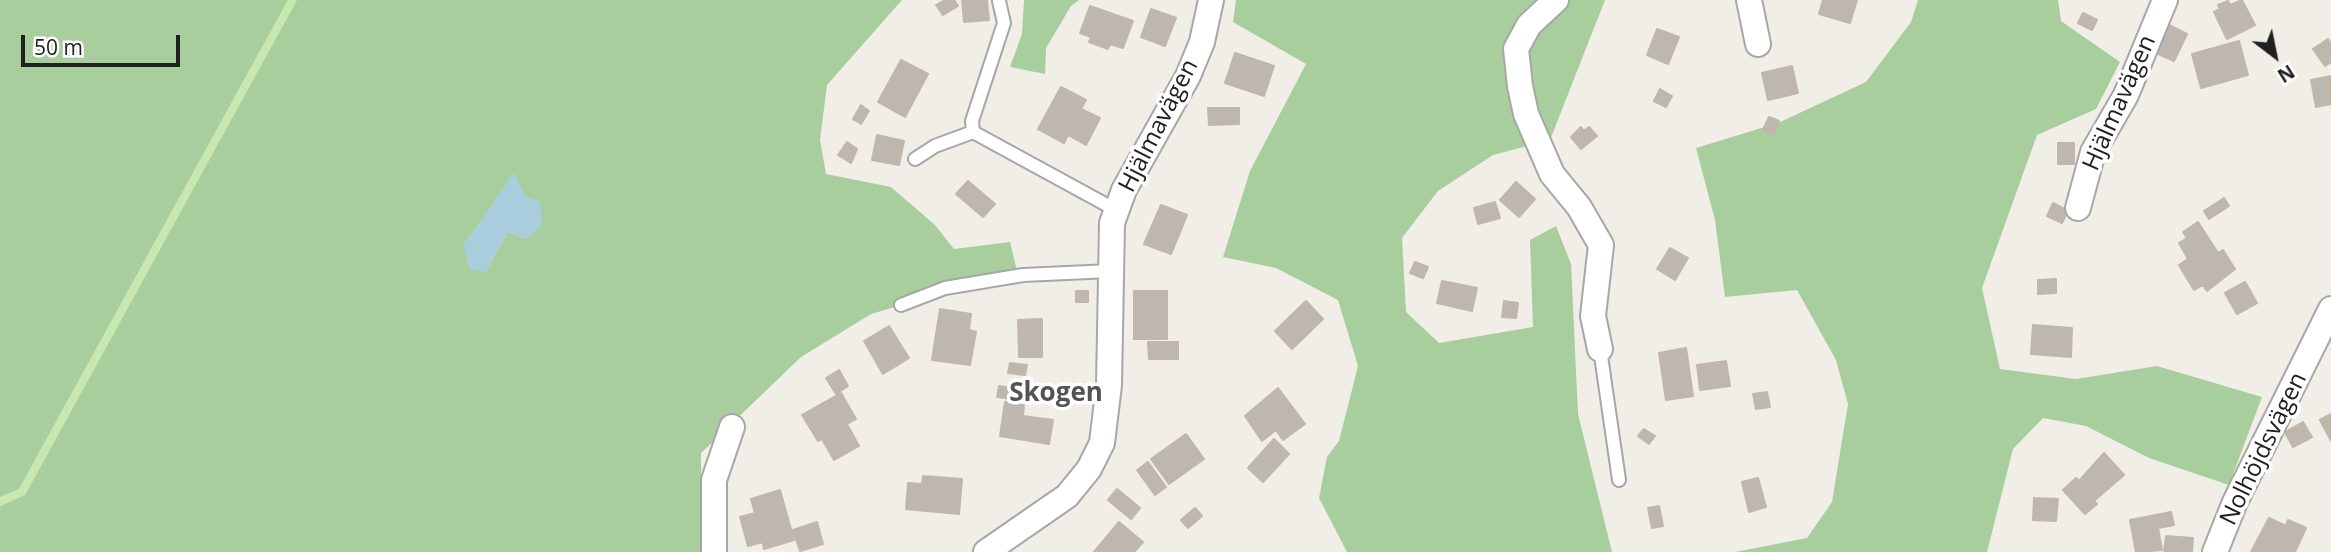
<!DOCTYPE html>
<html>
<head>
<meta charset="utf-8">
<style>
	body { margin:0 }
	#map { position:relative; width:2331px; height:552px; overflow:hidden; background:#f0eee7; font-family:"Open Sans",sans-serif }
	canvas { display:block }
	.north { position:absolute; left:2240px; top:21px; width:70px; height:70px; -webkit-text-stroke:5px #fff; paint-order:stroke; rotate:148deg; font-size:19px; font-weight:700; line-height:28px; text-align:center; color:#202020 }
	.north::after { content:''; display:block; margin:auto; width:24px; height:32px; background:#202020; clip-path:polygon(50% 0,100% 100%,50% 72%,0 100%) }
	.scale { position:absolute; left:21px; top:35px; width:159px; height:32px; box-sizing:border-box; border:4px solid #202020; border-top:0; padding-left:9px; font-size:21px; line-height:24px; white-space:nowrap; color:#202020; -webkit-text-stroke:5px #fff; paint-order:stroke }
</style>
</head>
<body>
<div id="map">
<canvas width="2331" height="552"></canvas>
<div class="north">N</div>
<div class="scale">50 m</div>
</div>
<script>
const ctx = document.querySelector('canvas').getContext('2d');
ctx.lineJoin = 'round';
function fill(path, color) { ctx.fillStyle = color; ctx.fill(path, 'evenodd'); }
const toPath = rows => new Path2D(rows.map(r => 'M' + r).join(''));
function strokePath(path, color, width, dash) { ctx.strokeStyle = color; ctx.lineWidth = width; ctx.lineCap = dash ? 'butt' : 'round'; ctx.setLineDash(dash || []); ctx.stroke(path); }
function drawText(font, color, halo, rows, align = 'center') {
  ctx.font = font + ' "Open Sans",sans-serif'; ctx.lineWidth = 7; ctx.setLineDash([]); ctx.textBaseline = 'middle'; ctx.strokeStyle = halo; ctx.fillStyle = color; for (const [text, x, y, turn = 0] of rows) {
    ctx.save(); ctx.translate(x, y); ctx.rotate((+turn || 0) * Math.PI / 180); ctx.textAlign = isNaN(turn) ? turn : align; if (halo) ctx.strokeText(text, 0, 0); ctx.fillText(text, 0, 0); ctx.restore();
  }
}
const grass = toPath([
	[288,0,297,0,25,495,0,506,0,497,19,489]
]);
const forest = toPath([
	[0,0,288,0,19,489,0,497],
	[297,0,902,0,827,85,820,140,826,174,891,187,935,225,954,249,1010,242,1017,271,871,314,801,357,701,453,701,552,0,552,0,506,25,495],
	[514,174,525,197,527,239,508,232,485,272,463,246],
	[1024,0,1079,0,1071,6,1046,48,1045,74,1010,67,1022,34],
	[1236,0,1605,0,1550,140,1493,155,1438,191,1402,238,1406,312,1439,343,1533,327,1530,240,1556,226,1571,264,1578,414,1612,552,1347,552,1319,498,1327,457,1339,441,1358,366,1338,300,1276,268,1223,257,1250,171,1306,64,1233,22],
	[1918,0,2058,0,2061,21,2120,62,2096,109,2037,135,1982,288,2000,369,2076,379,2157,366,2262,397,2229,485,2149,458,2086,426,2043,418,2013,449,1987,552,1735,552,1807,538,1832,502,1848,404,1836,360,1797,290,1725,297,1715,220,1696,148,1778,123,1866,82,1911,22]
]);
const water = toPath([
	[514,173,525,196,540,201,542,225,527,239,508,232,485,272,470,270,463,246]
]);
const building = toPath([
	[945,0,954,0,958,6,943,15,936,5,945,0],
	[962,0,987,0,989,20,964,22,962,0],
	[1823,0,1857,0,1850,23,1819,14,1823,0],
	[2242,0,2255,25,2227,39,2214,12,2220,9,2218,5,2228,1,2230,5,2242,0],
	[1090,6,1133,21,1123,48,1110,44,1108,49,1089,42,1091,37,1080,33,1090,6],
	[1151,9,1176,18,1165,46,1141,37,1151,9],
	[2083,13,2097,20,2092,30,2078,23,2083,13],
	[2167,24,2187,34,2174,61,2154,52,2167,24],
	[1657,29,1679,37,1668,64,1647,55,1657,29],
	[2328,39,2331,44,2331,62,2325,66,2313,49,2328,39],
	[2239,41,2248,75,2201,88,2192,54,2239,41],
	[1235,53,1274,66,1264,96,1225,83,1235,53],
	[901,60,928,74,905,117,878,102,901,60],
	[1792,66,1798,93,1768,100,1762,73,1792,66],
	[2331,76,2331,104,2316,107,2311,80,2331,76],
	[1061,87,1086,100,1081,109,1100,118,1086,145,1068,135,1064,143,1038,129,1061,87],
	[1660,89,1672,96,1666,107,1654,101,1660,89],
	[861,105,869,111,861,124,853,119,861,105],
	[1208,108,1239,108,1239,124,1209,125,1208,108],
	[1769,117,1779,121,1774,135,1763,130,1769,117],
	[1581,127,1584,131,1589,127,1597,136,1581,149,1571,137,1581,127],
	[877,135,904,141,899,165,872,160,877,135],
	[847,142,857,149,851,163,838,155,847,142],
	[2058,143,2074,143,2074,164,2058,164,2058,143],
	[968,181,995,204,983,217,956,194,968,181],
	[1516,182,1535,199,1519,217,1500,200,1516,182],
	[2224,198,2229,206,2209,219,2204,211,2224,198],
	[1495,202,1500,218,1478,224,1474,208,1495,202],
	[2053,203,2068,211,2062,223,2047,216,2053,203],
	[1161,205,1187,215,1171,254,1144,244,1161,205],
	[2198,222,2218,253,2223,250,2235,269,2207,291,2203,285,2194,290,2179,265,2188,259,2179,243,2187,238,2183,232,2198,222],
	[1670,248,1688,258,1675,280,1657,269,1670,248],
	[1415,262,1428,267,1423,278,1410,273,1415,262],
	[2056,279,2056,293,2038,294,2038,280,2056,279],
	[1442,281,1477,288,1472,311,1437,303,1442,281],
	[2245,282,2257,303,2237,314,2225,293,2245,282],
	[1076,291,1088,291,1088,302,1076,302,1076,291],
	[1134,291,1167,291,1167,339,1134,339,1134,291],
	[1306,301,1323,319,1292,349,1275,331,1306,301],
	[1504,301,1518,303,1516,318,1502,317,1504,301],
	[940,309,971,314,969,330,976,332,970,365,932,360,940,309],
	[1042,319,1042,357,1019,357,1018,320,1042,319],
	[2033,325,2072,328,2071,357,2031,354,2033,325],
	[889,326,909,358,883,374,864,341,889,326],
	[1148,342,1178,342,1178,359,1149,359,1148,342],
	[1686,348,1693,396,1666,400,1659,353,1686,348],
	[1726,361,1730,386,1700,390,1697,365,1726,361],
	[1010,363,1027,365,1025,375,1008,373,1010,363],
	[839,370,848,386,836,394,826,378,839,370],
	[999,386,1013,388,1011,399,997,397,999,386],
	[1278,388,1305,424,1283,440,1276,430,1262,441,1245,416,1278,388],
	[1767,392,1770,407,1756,409,1753,394,1767,392],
	[841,393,856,419,847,424,859,446,834,460,822,439,818,441,802,415,841,393],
	[1005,402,1024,405,1023,416,1053,420,1049,444,1000,436,1005,402],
	[2331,414,2331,441,2320,420,2331,414],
	[2303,422,2312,437,2293,447,2285,432,2303,422],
	[1644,429,1655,436,1649,444,1638,436,1644,429],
	[1186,434,1204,459,1169,484,1151,459,1186,434],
	[1274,439,1289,454,1263,482,1248,468,1274,439],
	[2104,453,2124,475,2094,501,2097,504,2085,514,2063,490,2076,478,2079,481,2104,453],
	[1148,462,1166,487,1155,495,1137,470,1148,462],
	[923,476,962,479,959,514,906,509,908,483,922,484,923,476],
	[1758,478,1766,507,1749,512,1742,482,1758,478],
	[1117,489,1140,508,1131,519,1108,500,1117,489],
	[780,490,794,540,764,549,763,542,748,546,740,517,755,513,751,499,780,490],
	[2034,498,2058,499,2056,521,2033,520,2034,498],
	[1659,506,1663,526,1652,528,1648,508,1659,506],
	[1195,508,1202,516,1188,528,1181,520,1195,508],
	[2171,512,2174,525,2158,528,2162,550,2136,552,2130,520,2171,512],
	[2269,518,2286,526,2288,520,2306,528,2295,552,2251,552,2269,518],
	[817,522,823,544,800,551,793,530,817,522],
	[1119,522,1143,542,1134,552,1094,552,1119,522],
	[2166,536,2193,538,2192,552,2164,552,2166,536]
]);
const lane = toPath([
	[999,1,1004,23,972,121,973,132,1116,210],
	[915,159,935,146,973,132],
	[901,305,945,288,1023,275,1111,271],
	[1600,349,1619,480]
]);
const street = toPath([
	[1556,0,1529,25,1516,49,1520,86,1526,114,1552,174,1579,207,1601,245,1593,316,1600,349],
	[1749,0,1758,44],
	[2078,208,2093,152,2126,95,2165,0],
	[714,552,714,480,732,427],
	[986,552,1067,496,1089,469,1102,443,1109,385,1112,223,1124,190,1188,76,1202,42,1211,0],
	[2215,552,2235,502,2331,309]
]);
const streetNames = [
	["Hjälmavägen",2120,103,-66],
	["Hjälmavägen",1159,126,-63],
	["Nolhöjdsvägen",2264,449,-64]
];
const neighbourhoodNames = [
	["Skogen",1056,394]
];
fill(grass, '#c7e8af');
fill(forest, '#a8ce9d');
fill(water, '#a9cddc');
fill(building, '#bdb7b0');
strokePath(building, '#c2b6aa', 2);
strokePath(lane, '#a7a7a7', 16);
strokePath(street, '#a7a7a7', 28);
strokePath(lane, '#fff', 12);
strokePath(street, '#fff', 24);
drawText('24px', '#202020', '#fff', streetNames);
drawText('bold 26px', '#535353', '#fff', neighbourhoodNames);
</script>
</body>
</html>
